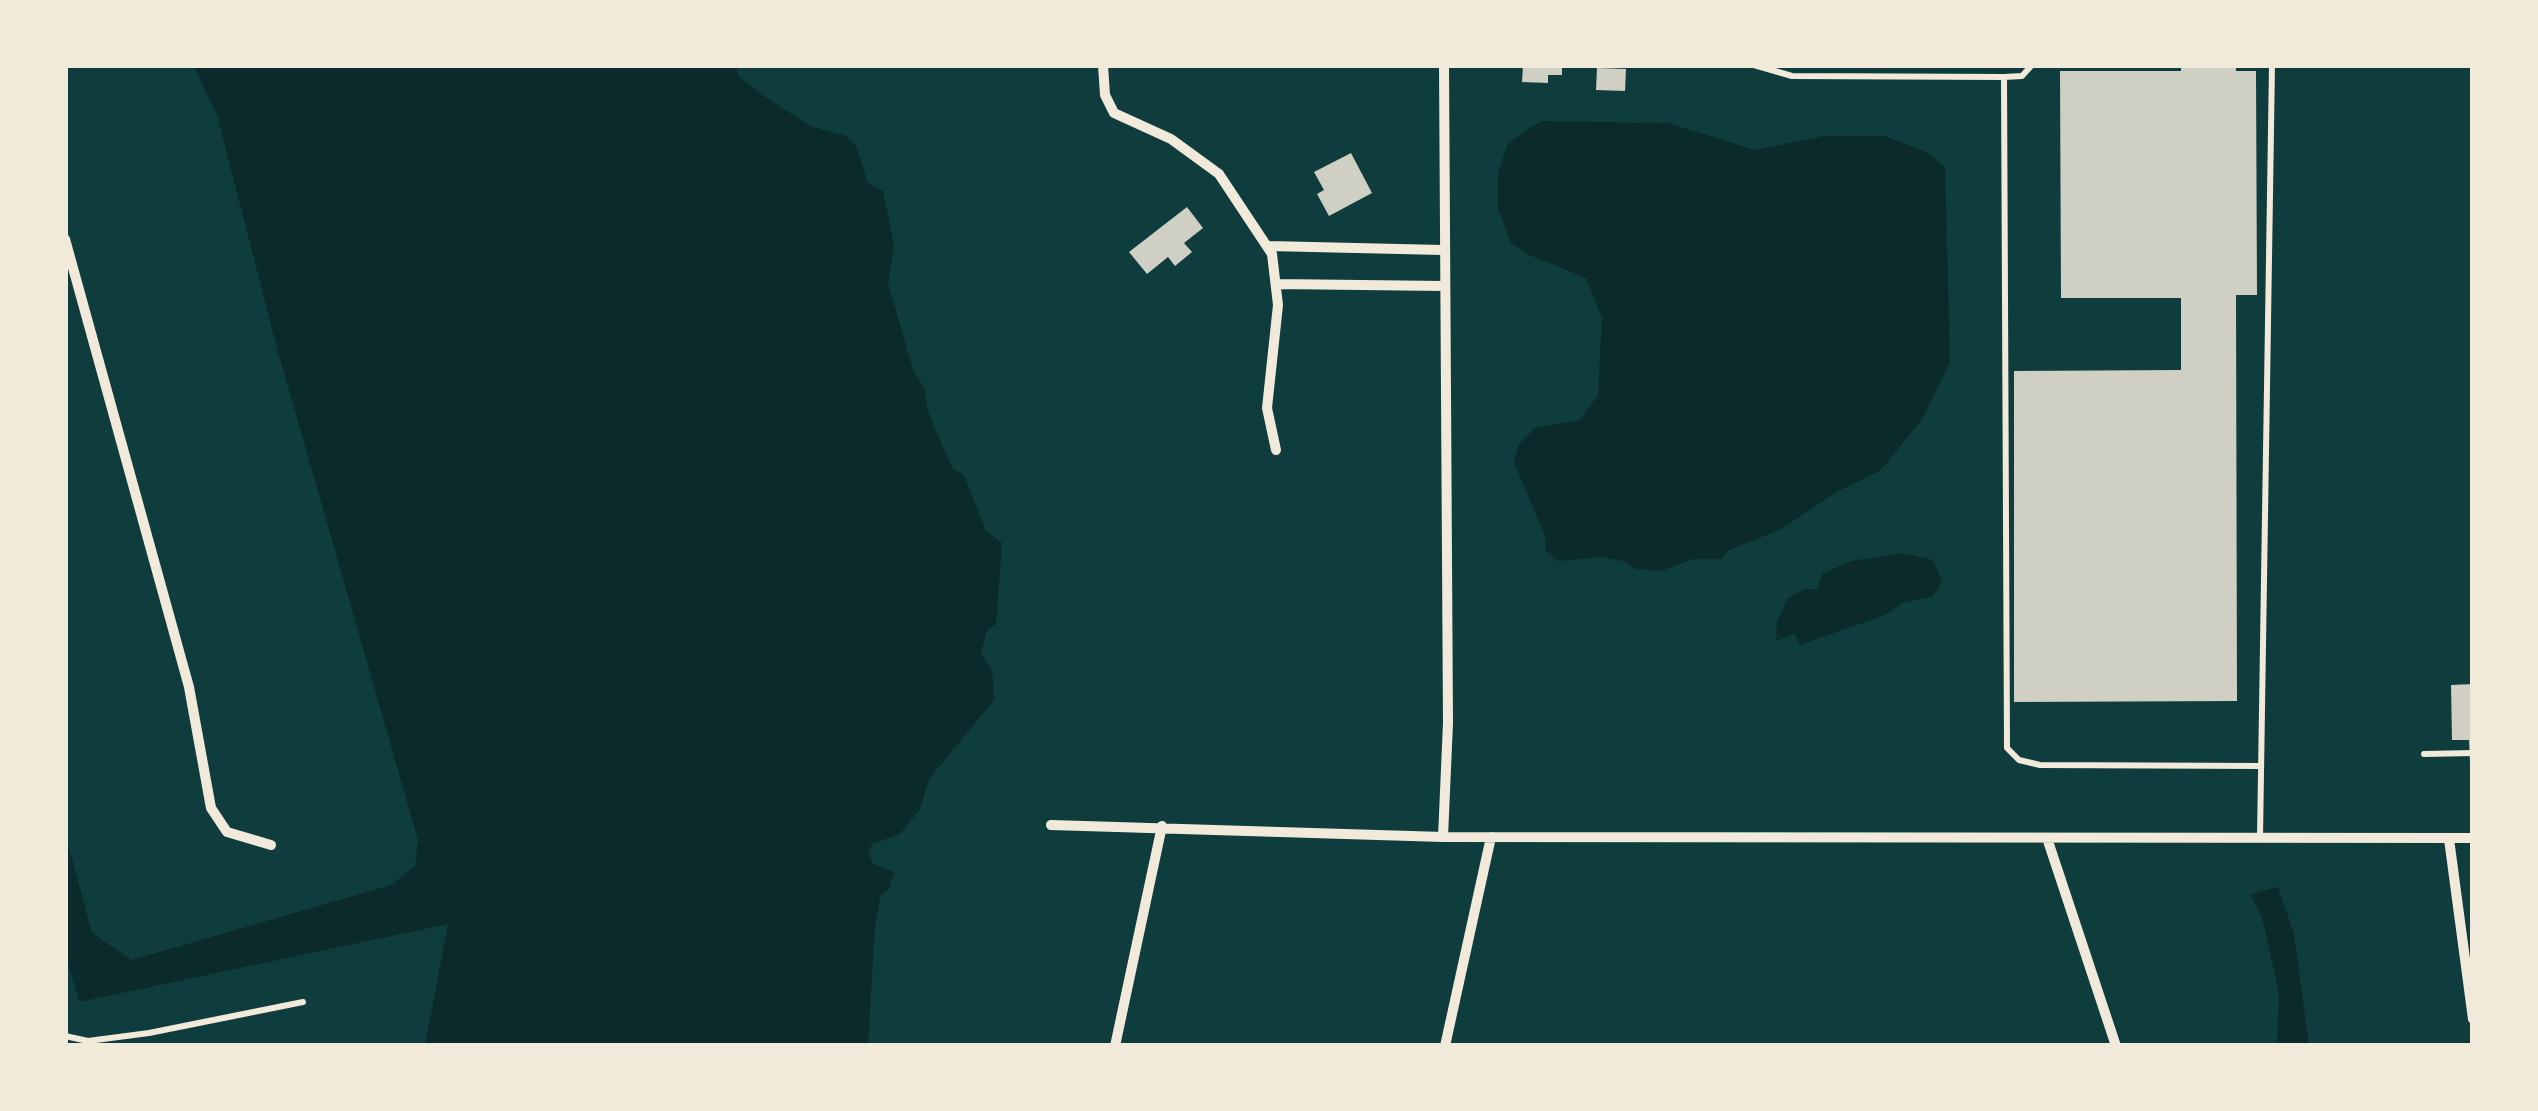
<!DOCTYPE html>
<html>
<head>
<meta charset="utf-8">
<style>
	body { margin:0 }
	#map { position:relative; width:2538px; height:1111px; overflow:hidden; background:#0f3d3e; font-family:"Fira Sans",sans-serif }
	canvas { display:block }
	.frame { position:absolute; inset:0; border:68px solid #f1e9da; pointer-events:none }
</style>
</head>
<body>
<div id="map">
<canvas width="2538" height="1111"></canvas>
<div class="frame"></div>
</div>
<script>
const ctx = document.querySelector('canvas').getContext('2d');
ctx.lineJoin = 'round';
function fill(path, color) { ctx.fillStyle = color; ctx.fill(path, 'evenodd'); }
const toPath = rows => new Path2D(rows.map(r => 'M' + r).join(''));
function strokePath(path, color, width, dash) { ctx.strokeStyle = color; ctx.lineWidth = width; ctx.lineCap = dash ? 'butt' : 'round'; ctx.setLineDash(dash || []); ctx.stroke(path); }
const water = toPath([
	[193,65,736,65,738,76,764,96,810,126,846,136,856,146,868,183,883,191,894,245,888,283,913,370,925,389,928,412,952,468,964,475,986,531,1002,543,996,624,987,631,981,653,992,670,994,700,929,779,920,809,900,834,872,844,868,853,873,864,894,872,889,889,881,895,875,926,868,1046,425,1046,448,924,79,1002,65,951,65,833,92,933,132,960,391,885,415,866,418,840,278,352,217,115],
	[1541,121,1668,123,1755,150,1824,136,1884,136,1926,152,1945,167,1950,362,1923,418,1880,471,1840,490,1781,529,1727,551,1722,559,1693,559,1661,571,1636,569,1623,561,1600,557,1558,561,1545,550,1545,536,1514,462,1519,444,1535,428,1580,420,1598,395,1602,318,1586,278,1527,254,1510,242,1498,208,1498,174,1508,143],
	[1903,553,1933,560,1942,582,1933,596,1903,603,1885,615,1800,645,1794,634,1776,641,1777,622,1787,599,1805,589,1817,589,1822,574,1851,561],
	[2278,887,2294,934,2309,1046,2277,1046,2279,992,2262,918,2250,894]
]);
const building = toPath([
	[1523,65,1562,65,1562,75,1548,75,1548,83,1522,82],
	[2181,65,2236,65,2236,71,2256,71,2257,295,2236,295,2237,701,2014,702,2014,371,2181,370,2181,298,2061,298,2060,71,2181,71],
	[1597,68,1626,69,1625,91,1596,90],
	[1351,153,1372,193,1329,216,1317,194,1324,190,1314,172],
	[1187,207,1203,228,1184,243,1192,252,1175,266,1168,257,1147,274,1129,252],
	[2473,684,2473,763,2470,763,2469,740,2452,740,2451,685]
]);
const service = toPath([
	[1754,65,1792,76,2004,77,2022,76,2032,65],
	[2004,77,2007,748,2019,760,2040,765,2261,766],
	[2424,754,2473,753],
	[2260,837,2272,65],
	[65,1036,88,1041,149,1033,303,1002]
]);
const minor = toPath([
	[1103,65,1105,95,1114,113,1171,139,1219,174,1272,254,1278,305,1267,408,1276,450],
	[65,239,189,687,211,808,227,832,271,845],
	[1268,246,1443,250],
	[1278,284,1443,286],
	[1051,825,1443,837,2473,838],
	[1443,837,1448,723,1444,65],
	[2047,838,2116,1046],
	[2449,839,2473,1019],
	[1115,1046,1162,826],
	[1445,1046,1491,837]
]);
fill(water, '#0a2a2b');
fill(building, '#cfcfc3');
strokePath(service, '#f1e9da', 6);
strokePath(minor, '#f1e9da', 10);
</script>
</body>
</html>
